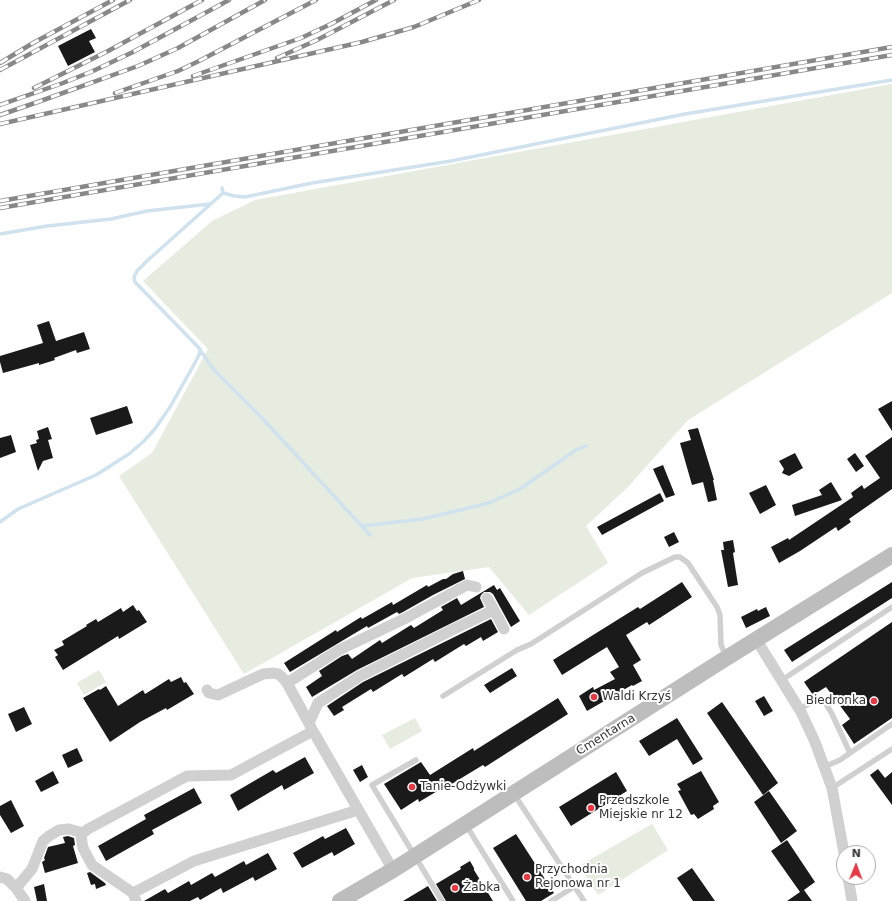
<!DOCTYPE html>
<html>
<head>
<meta charset="utf-8">
<style>
	body { margin:0 }
	#map { position:relative; width:892px; height:901px; overflow:hidden; background:#fff; font-family:"DejaVu Sans",sans-serif }
	canvas { display:block }
	.north { position:absolute; left:836px; top:845px; width:40px; height:40px; box-sizing:border-box; background:#fff; border:1px solid #adadad; border-radius:50%; rotate:1deg; font-size:11px; font-weight:700; line-height:16px; text-align:center; color:#333 }
	.north::after { content:''; display:block; margin:auto; width:14px; height:18px; background:#e63946; clip-path:polygon(50% 0,100% 100%,50% 72%,0 100%) }
</style>
</head>
<body>
<div id="map">
<canvas width="892" height="901"></canvas>
<div class="north">N</div>
</div>
<script>
const ctx = document.querySelector('canvas').getContext('2d');
ctx.lineJoin = 'round';
function fill(path, color) { ctx.fillStyle = color; ctx.fill(path, 'evenodd'); }
const toPath = rows => new Path2D(rows.map(r => 'M' + r).join(''));
function strokePath(path, color, width, dash) { ctx.strokeStyle = color; ctx.lineWidth = width; ctx.lineCap = dash ? 'butt' : 'round'; ctx.setLineDash(dash || []); ctx.stroke(path); }
function drawText(font, color, halo, rows, align = 'center') {
  ctx.font = font + ' "DejaVu Sans",sans-serif'; ctx.lineWidth = 4; ctx.setLineDash([]); ctx.textBaseline = 'middle'; ctx.strokeStyle = halo; ctx.fillStyle = color; for (const [text, x, y, turn = 0] of rows) {
    ctx.save(); ctx.translate(x, y); ctx.rotate((+turn || 0) * Math.PI / 180); ctx.textAlign = isNaN(turn) ? turn : align; if (halo) ctx.strokeText(text, 0, 0); ctx.fillText(text, 0, 0); ctx.restore();
  }
}
const green = toPath([
	[892,84,892,293,688,420,627,488,586,526,608,563,529,615,489,567,412,578,244,674,119,476,152,453,208,349,143,281,212,221,255,200],
	[99,670,106,682,84,695,77,683],
	[415,718,422,731,390,749,382,735],
	[652,824,668,850,598,895,579,866]
]);
const stream = toPath([
	[223,193,234,196,245,197,312,183,451,161,685,114,892,80],
	[0,234,47,226,111,219,147,211,210,204],
	[200,350,214,370,261,417,370,535],
	[0,522,18,509,96,475,129,454,144,441,154,430,170,407,196,361,199,355,200,349,135,282,134,277,137,271,147,261,223,193,222,188],
	[362,526,423,519,489,503,520,489,576,450,586,446]
]);
const building = toPath([
	[91,29,96,38,89,41,95,52,68,66,58,46],
	[49,321,56,341,84,332,90,349,77,353,76,350,54,358,55,360,39,365,39,363,3,373,0,362,0,356,43,343,37,325],
	[892,401,892,431,878,409],
	[127,406,133,423,96,435,90,418],
	[48,427,52,439,48,440,53,458,43,461,38,471,30,445,37,443,36,440,39,439,37,431],
	[698,428,714,480,713,480,717,500,708,502,703,482,692,485,680,443,691,440,688,430],
	[11,435,16,452,0,458,0,438],
	[892,437,892,489,849,519,851,522,838,531,836,527,800,551,779,563,771,547,788,538,789,540,853,497,851,493,862,485,864,489,880,478,865,456],
	[795,453,803,468,789,476,782,473,784,469,779,461],
	[855,453,864,466,856,472,847,459],
	[663,465,675,495,666,498,653,469],
	[831,482,842,500,795,516,792,505,822,495,819,490],
	[766,485,776,505,760,514,749,493],
	[660,493,664,501,602,535,597,527],
	[674,532,679,542,669,547,664,537],
	[733,540,735,552,733,553,738,585,728,587,721,550,724,550,723,542],
	[463,571,465,579,433,595,403,612,399,614,397,612,368,628,367,626,290,672,284,663,336,630,337,632,361,617,362,619,392,602,393,605,427,585,428,587,443,579,446,579,453,574],
	[682,582,692,597,649,625,647,622,626,635,641,660,633,665,642,681,633,686,632,685,587,711,579,696,593,687,594,690,615,679,610,672,619,667,607,647,562,675,553,660,638,607,640,609],
	[892,582,892,598,792,662,784,650],
	[494,585,497,590,500,588,520,621,511,627,493,594,490,592,484,592,481,595,480,598,484,607,357,670,312,697,306,687,322,676,319,671,342,656,348,654,352,659,380,640,382,643,411,625,414,628,443,610,441,607,457,598,461,605],
	[133,605,137,611,139,610,147,622,119,639,118,636,63,670,55,657,58,655,54,650,64,645,62,641,87,626,86,625,96,619,98,622,121,608,123,612],
	[766,607,770,616,746,628,741,617,757,609,758,611],
	[491,619,498,632,483,641,481,637,466,646,464,644,435,662,433,659,404,677,402,674,373,692,371,689,342,707,344,710,334,716,327,706,363,682],
	[892,622,892,718,854,744,842,725,850,719,826,687,813,695,804,682],
	[512,668,517,676,490,693,484,685],
	[181,677,184,683,186,682,194,694,167,710,166,708,140,722,110,742,83,698,99,689,100,690,106,686,118,706,143,690,145,694,169,679,171,682],
	[764,696,773,711,764,716,755,701],
	[558,698,568,714,485,767,483,765,440,791,439,790,419,802,418,799,401,810,384,784,421,762,430,775,473,748,474,751],
	[722,702,778,783,763,795,707,713],
	[24,707,32,724,16,732,8,714],
	[677,718,703,759,693,765,677,739,649,756,639,741],
	[77,748,83,761,68,768,62,755],
	[305,757,314,773,284,790,282,785,238,811,230,795,273,770,276,773],
	[362,765,368,777,360,782,353,770],
	[878,769,885,778,892,772,892,805,870,775],
	[53,771,59,783,41,792,35,781],
	[701,771,719,802,713,806,714,809,698,819,694,814,691,815,678,791,681,790,677,784],
	[616,772,627,791,571,826,559,807],
	[194,788,202,803,152,830,154,834,106,861,98,846,146,819,144,815],
	[769,791,797,831,781,843,754,802],
	[11,800,24,826,11,833,0,815,0,806],
	[346,828,355,844,334,856,332,852,302,868,293,853,323,836,325,839],
	[516,834,554,893,541,901,526,901,493,848],
	[68,836,74,838,75,845,73,846,78,863,45,873,42,862,45,860,44,858,48,847,65,843,63,837],
	[787,840,815,882,804,890,812,901,787,901,800,892,771,851],
	[268,853,277,869,255,881,253,877,223,893,221,888,200,900,198,897,190,901,144,901,165,889,168,893,189,881,191,885,212,873,215,877,244,861,246,865],
	[470,861,474,868,474,870,493,901,446,901,436,884,461,869,460,867],
	[692,868,715,901,693,901,677,878],
	[90,872,105,883,106,885,96,889,95,884,91,885,87,873],
	[44,884,47,901,37,901,34,887],
	[428,886,437,901,403,901]
]);
const lane = toPath([
	[782,680,892,607],
	[443,696,517,650,531,644,642,573,675,557,680,557,688,563,717,607,720,615,721,645,726,656],
	[799,709,817,700,825,702,832,714,850,753],
	[416,760,372,785,442,901],
	[824,767,840,760,892,724],
	[832,788,892,749],
	[514,794,584,901],
	[466,825,513,901],
	[551,901,574,887]
]);
const street = toPath([
	[487,598,494,610],
	[756,639,801,712,815,742,832,788,844,853],
	[287,683,339,650,406,618,467,585,476,587],
	[207,690,209,693,218,695,263,674,273,673,278,674,282,677,287,683,311,727],
	[309,723,318,703,360,676,456,628,494,610,504,629],
	[0,877,7,879,16,888,25,901],
	[848,877,852,901],
	[16,888,32,869,43,841,49,836,59,830,69,829,83,833],
	[133,893,194,861,358,810],
	[136,901,133,893,92,865,83,848,81,837,83,833,88,829,187,776,231,775,313,731,393,870]
]);
const secondary = toPath([
	[340,901,393,870,720,662,892,555]
]);
const rail = toPath([
	[277,58,317,40,394,0],
	[0,63,33,43,113,0],
	[0,70,130,0],
	[193,76,301,38,331,24,376,0],
	[34,88,108,51,202,0],
	[115,93,178,71,199,61,316,0],
	[0,105,63,83,93,71,133,52,229,0],
	[0,115,35,103,138,66,178,48,265,0],
	[0,124,362,42,414,27,479,0],
	[0,201,892,47],
	[0,208,892,55]
]);
const markers = [
	[594,697,4,"#e63946"],
	[874,701,4,"#e63946"],
	[412,787,4,"#e63946"],
	[591,808,4,"#e63946"],
	[527,877,4,"#e63946"],
	[455,888,4,"#e63946"]
];
const poiNames = [
	["Waldi Krzyś",602,697],
	["Biedronka",866,701,"right"],
	["Tanie-Odżywki",420,787],
	["Przedszkole",599,801],
	["Miejskie nr 12",599,815],
	["Przychodnia",535,870],
	["Rejonowa nr 1",535,884],
	["Żabka",463,888]
];
const streetNames = [
	["Cmentarna",606,735,-32]
];
fill(green, '#e6ecdf');
strokePath(stream, '#cfe2ee', 3.5);
fill(building, '#1a1a1a');
strokePath(lane, '#d0d0d0', 5.5);
strokePath(street, '#d0d0d0', 11);
strokePath(secondary, '#bdbdbd', 16);
strokePath(rail, '#888', 4.5);
strokePath(rail, '#fff', 3, [9]);
for (const [x, y, r, color] of markers) { const dot = new Path2D(); dot.arc(x, y, r, 0, 2 * Math.PI); ctx.fillStyle = color; ctx.fill(dot); strokePath(dot, '#fff', 1.5); }
drawText('12px', '#333', '#fff', poiNames, 'left');
drawText('12px', '#333', '#fff', streetNames);
</script>
</body>
</html>
